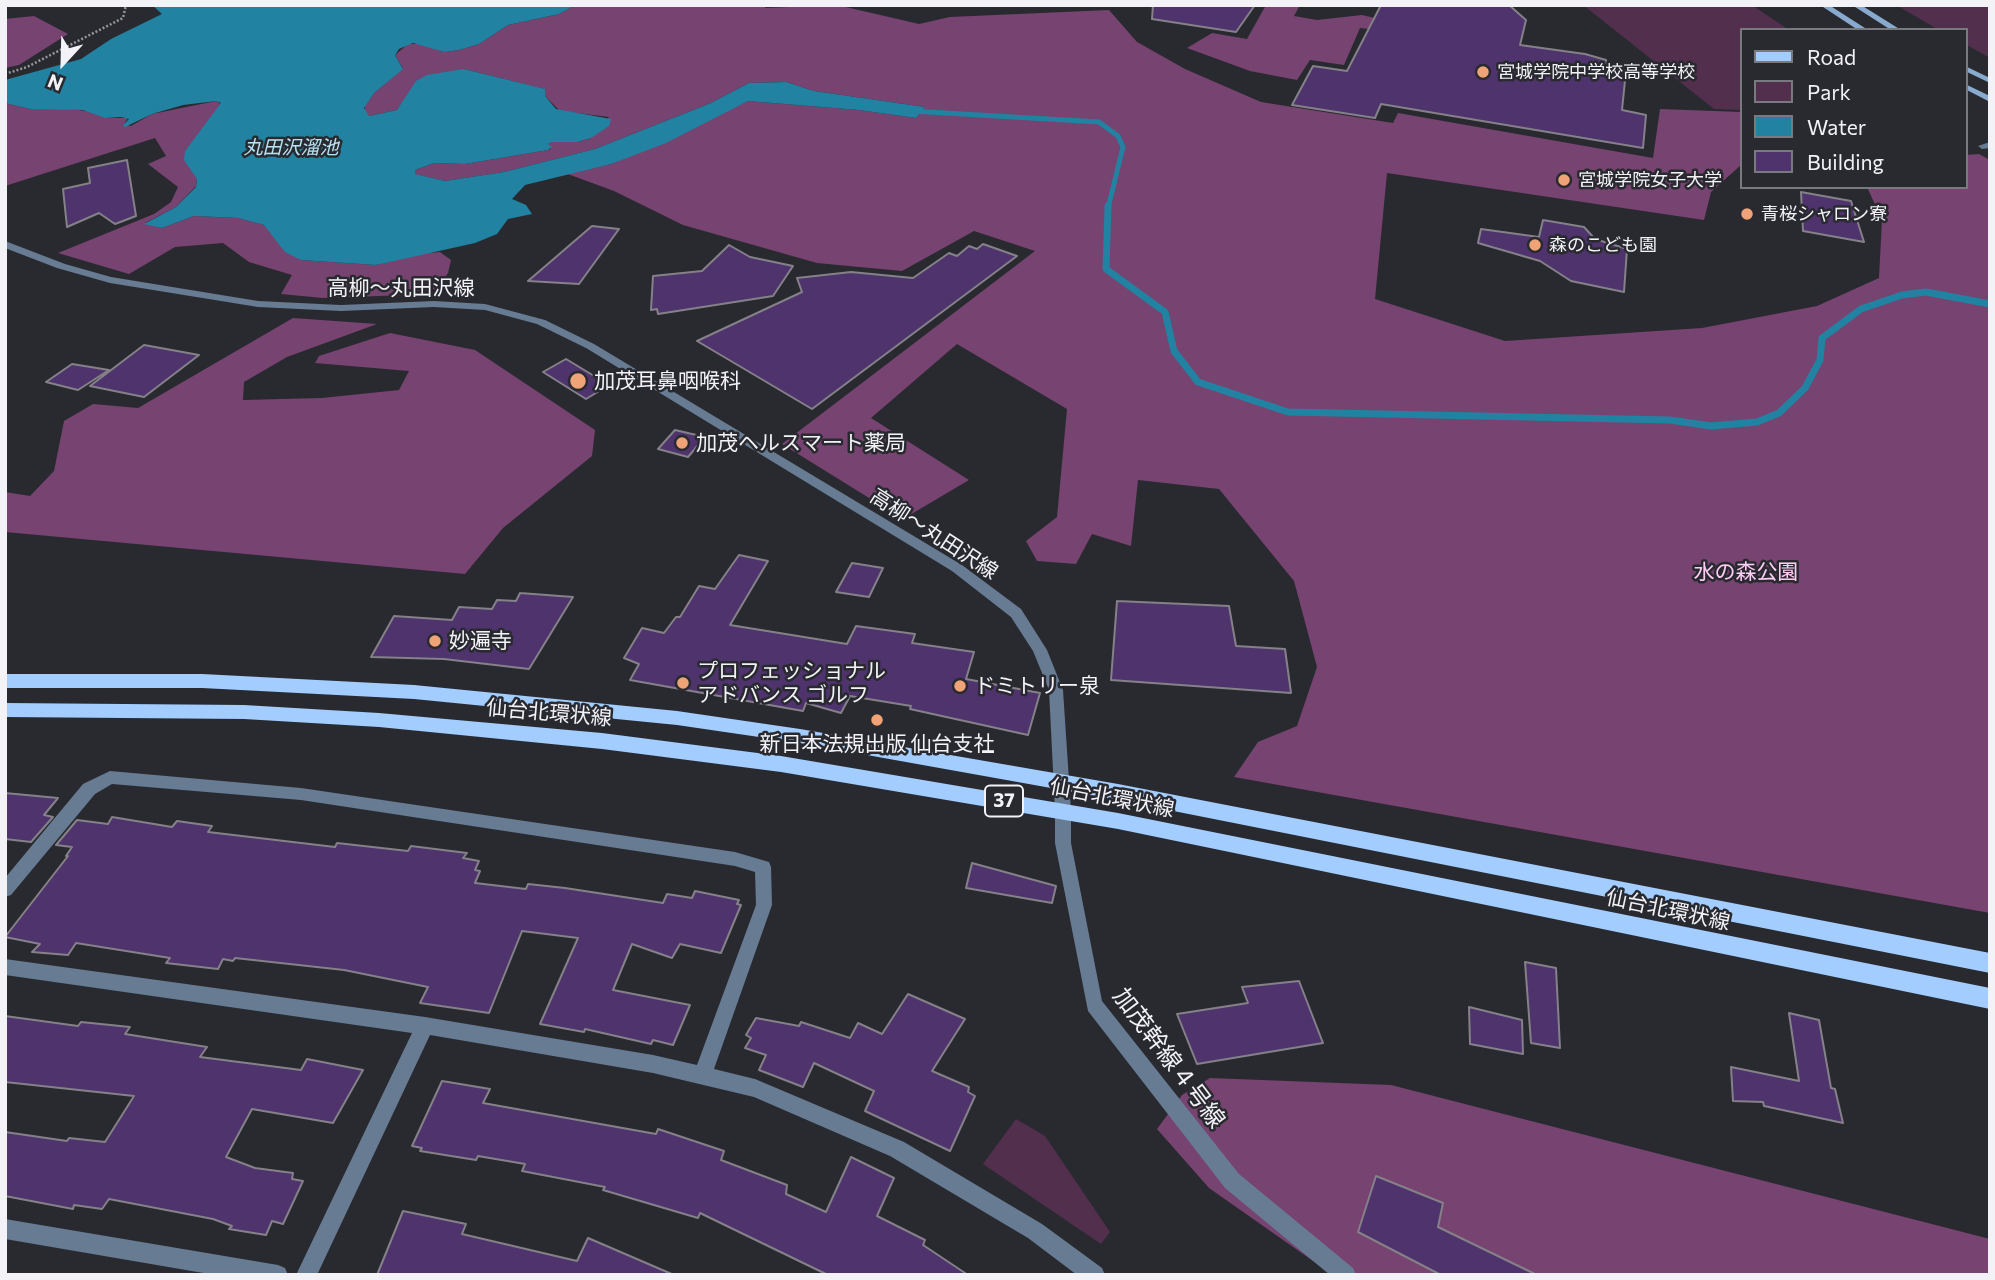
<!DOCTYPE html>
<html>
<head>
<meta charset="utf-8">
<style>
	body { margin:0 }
	#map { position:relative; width:1995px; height:1280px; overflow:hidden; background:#292a30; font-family:Commissioner,sans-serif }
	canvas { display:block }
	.frame { position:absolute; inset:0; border:7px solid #f2f2f7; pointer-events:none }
	.legend { position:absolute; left:1740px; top:28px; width:228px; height:161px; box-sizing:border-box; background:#292a30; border:2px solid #797a80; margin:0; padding:9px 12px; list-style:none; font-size:21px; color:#f2f2f7 }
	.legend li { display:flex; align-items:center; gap:14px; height:35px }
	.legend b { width:35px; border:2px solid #797a80 }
	.north { position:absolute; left:28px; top:28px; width:70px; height:70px; -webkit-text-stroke:5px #292a30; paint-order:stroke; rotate:202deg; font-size:19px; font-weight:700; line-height:28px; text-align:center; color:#f2f2f7 }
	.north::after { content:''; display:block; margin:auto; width:24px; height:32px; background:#f2f2f7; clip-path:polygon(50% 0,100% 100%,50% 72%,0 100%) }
</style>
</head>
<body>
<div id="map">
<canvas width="1995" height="1280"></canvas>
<div class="frame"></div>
<ul class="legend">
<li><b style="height:9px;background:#a2cdfe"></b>Road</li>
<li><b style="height:19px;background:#512f4d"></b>Park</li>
<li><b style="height:19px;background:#2282a1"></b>Water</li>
<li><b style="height:19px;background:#4e336c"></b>Building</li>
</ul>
<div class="north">N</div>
</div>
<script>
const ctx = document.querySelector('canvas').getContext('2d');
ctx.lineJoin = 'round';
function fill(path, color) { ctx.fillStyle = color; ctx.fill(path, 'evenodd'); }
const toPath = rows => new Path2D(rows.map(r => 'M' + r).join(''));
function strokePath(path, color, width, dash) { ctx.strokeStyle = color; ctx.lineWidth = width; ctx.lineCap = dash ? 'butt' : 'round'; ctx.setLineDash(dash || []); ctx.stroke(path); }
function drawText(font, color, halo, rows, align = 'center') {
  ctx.font = font + ' Commissioner,"Noto Sans JP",sans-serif'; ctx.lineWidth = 5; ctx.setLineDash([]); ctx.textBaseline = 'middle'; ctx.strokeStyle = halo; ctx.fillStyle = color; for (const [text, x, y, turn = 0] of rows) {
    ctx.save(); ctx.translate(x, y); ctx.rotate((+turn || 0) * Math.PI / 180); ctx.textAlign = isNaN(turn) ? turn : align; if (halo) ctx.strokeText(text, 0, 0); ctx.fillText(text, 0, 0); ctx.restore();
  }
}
const green = toPath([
	[1583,5,1752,5,1789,30,1741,30,1741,110,1714,109],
	[1896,5,1990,5,1990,58,1965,44,1965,30,1939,30],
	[1016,1119,1045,1136,1110,1232,1101,1244,983,1164]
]);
const forest = toPath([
	[576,5,766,5,765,8,837,5,919,24,950,17,1109,10,1137,42,1185,69,1261,102,1393,123,1398,113,1653,158,1660,109,1741,112,1741,165,1711,192,1704,220,1387,173,1375,299,1505,341,1702,328,1817,306,1879,278,1882,220,1867,187,1965,187,1965,155,1979,154,1990,160,1990,913,1234,777,1258,742,1297,726,1317,667,1294,581,1219,489,1138,480,1131,546,1092,534,1076,564,1037,561,1026,541,1057,517,1067,409,957,344,871,418,969,480,903,519,782,444,1035,251,974,231,902,271,817,263,683,225,614,191,565,173,611,164,748,101,859,110,916,118,925,107,814,91,786,82,749,83,711,103,595,149,504,172,445,181,414,174,415,170,434,163,465,164,548,150,551,149,548,144,553,142,577,142,591,138,609,117,560,111,545,96,544,89,464,69,409,94,397,110,369,116,365,113,365,106,374,93,403,68,395,55,408,44,423,44,445,52,459,50,479,44,508,25,559,14],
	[1266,5,1300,5,1294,16,1317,20,1362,15,1383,20,1378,30,1360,28,1344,65,1310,60,1297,80,1250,71,1187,48,1212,33,1247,39],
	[34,16,68,34,19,65,5,68,5,19],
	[216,101,221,104,219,109,185,151,185,160,197,178,196,186,176,207,145,223,162,228,194,216,238,218,264,225,301,260,376,265,417,254,440,252,451,260,448,273,438,288,407,295,323,298,281,294,292,275,249,262,223,243,175,247,129,274,58,253,154,214,171,202,178,187,148,164,166,156,155,138,5,186,5,103,30,109,62,108,102,113,109,118,128,118,124,124,131,126,152,114],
	[293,318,377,324,287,357,244,382,243,400,322,398,399,390,409,371,315,363,319,356,390,333,475,350,595,430,592,456,503,528,465,574,5,532,5,492,30,496,54,471,64,421,93,404,138,408],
	[1210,1078,1391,1085,1990,1239,1990,1275,1333,1275,1209,1188,1157,1129,1182,1095]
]);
const water = toPath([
	[152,5,576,5,559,14,508,25,479,44,459,50,445,52,413,43,399,49,395,55,403,69,374,93,364,108,369,116,397,110,416,81,427,75,464,69,545,89,545,96,556,109,611,119,609,126,591,138,577,142,553,142,548,144,552,147,548,150,465,164,434,163,415,170,415,174,445,181,504,172,595,149,711,103,749,83,786,82,814,91,925,107,916,118,859,110,748,101,666,143,611,164,525,185,512,199,526,205,532,214,508,219,497,234,475,243,376,265,301,260,285,252,264,225,238,218,194,216,162,228,144,224,176,207,196,187,197,179,184,160,185,151,221,103,216,101,183,105,152,114,125,127,123,125,129,119,121,117,105,118,83,110,30,109,5,103,5,80,81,59,111,39,162,14]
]);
const streamFar1 = toPath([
	[911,111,1099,122,1118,136,1123,147,1108,208]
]);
const stream = toPath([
	[1108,206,1106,269,1165,312,1174,351,1198,382,1288,412,1670,420,1711,426,1757,422,1779,413,1805,388,1820,360,1822,338,1861,309,1902,295,1926,292,1990,304]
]);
const building = toPath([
	[1153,5,1255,5,1236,32,1152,19,1153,5],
	[1381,5,1509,5,1526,20,1520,45,1585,54,1606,60,1607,67,1626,71,1622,110,1646,115,1643,148,1381,104,1375,118,1292,105,1313,66,1347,71,1381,5],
	[127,160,136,216,115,224,99,213,67,227,63,189,90,183,88,168,127,160],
	[1801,192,1851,201,1864,242,1803,231,1801,192],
	[1543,220,1584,227,1595,239,1627,249,1624,292,1571,281,1540,261,1478,243,1481,229,1539,237,1543,220],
	[592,226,619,229,579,284,528,281,592,226],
	[983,244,1017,256,812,409,697,341,802,292,797,278,851,272,913,278,949,253,957,256,969,246,977,249,983,244],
	[729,245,750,257,793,266,773,296,658,314,657,309,651,310,653,276,702,271,729,245],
	[144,345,199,355,144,397,90,386,144,345],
	[566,359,609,385,586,399,543,372,566,359],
	[72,364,109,370,78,390,46,382,72,364],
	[675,430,705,437,688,457,658,449,675,430],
	[739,555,768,561,730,625,847,644,856,626,915,634,912,643,974,652,966,679,1040,693,1028,735,910,709,911,706,850,696,841,713,806,703,803,711,630,680,639,664,624,658,642,628,664,633,676,617,680,617,699,586,715,589,739,555],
	[852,563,883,568,869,597,836,592,852,563],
	[520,593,573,597,529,669,444,659,371,657,394,616,452,620,459,607,492,609,497,600,516,601,520,593],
	[1117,601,1229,606,1236,646,1285,649,1291,693,1111,680,1117,601],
	[5,793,58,798,44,815,53,817,31,842,5,839,5,793],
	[112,817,172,827,177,821,212,826,208,832,335,847,337,843,408,851,411,846,467,853,463,858,479,861,475,870,480,871,475,883,526,889,528,884,565,888,663,903,667,894,692,898,695,891,739,900,737,904,741,905,721,953,680,944,672,958,632,944,613,990,690,1005,673,1045,653,1040,651,1044,585,1029,584,1032,540,1024,578,938,522,931,489,1013,420,1003,428,987,344,970,235,958,233,961,223,959,218,969,166,963,170,958,76,943,68,955,32,952,40,944,5,937,68,856,66,856,72,847,56,845,77,820,108,824,112,817],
	[972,863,1056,886,1052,903,966,888,972,863],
	[1525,962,1556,968,1560,1048,1531,1043,1525,962],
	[1299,981,1323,1043,1197,1064,1177,1014,1248,1003,1242,987,1299,981],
	[908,994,965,1019,932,1071,969,1087,968,1092,975,1096,950,1151,865,1111,874,1091,814,1063,803,1087,759,1070,766,1055,745,1048,751,1038,746,1035,756,1018,799,1026,801,1022,850,1038,858,1023,882,1034,908,994],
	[1469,1007,1522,1020,1523,1054,1470,1044,1469,1007],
	[1789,1013,1819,1020,1831,1088,1835,1089,1843,1123,1764,1106,1763,1102,1733,1101,1731,1067,1799,1081,1789,1013],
	[5,1016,78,1026,81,1022,130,1027,125,1034,207,1047,200,1057,301,1070,307,1059,363,1070,333,1123,252,1109,226,1157,255,1168,293,1173,292,1179,303,1181,283,1224,272,1221,266,1235,229,1229,232,1226,213,1219,109,1199,102,1209,74,1205,73,1209,5,1196,5,1132,67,1141,69,1138,105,1142,134,1096,5,1082,5,1016],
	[442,1081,490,1089,483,1103,656,1134,658,1129,724,1151,721,1160,787,1185,786,1194,826,1212,851,1157,894,1178,877,1216,925,1240,923,1245,968,1275,828,1275,700,1213,698,1218,603,1190,605,1187,522,1171,525,1164,478,1156,476,1160,420,1151,422,1148,412,1146,442,1081],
	[1376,1176,1443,1203,1438,1227,1537,1275,1441,1275,1358,1232,1376,1176],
	[403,1211,466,1224,462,1234,577,1261,588,1238,674,1275,377,1275,403,1211]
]);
const path = toPath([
	[5,74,27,67,123,18,126,5]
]);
const minor = toPath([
	[1990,142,1990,148,1982,149,1978,146,1990,142],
	[110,771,301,788,735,852,769,862,771,867,772,905,714,1069,755,1079,904,1142,1042,1224,1102,1268,1105,1275,1077,1275,1028,1238,890,1156,754,1097,653,1073,430,1035,317,1275,296,1275,412,1033,5,975,5,959,425,1017,653,1055,697,1065,756,905,755,872,735,866,301,800,112,784,95,794,11,895,5,897,5,878,83,784,110,771],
	[1063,804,1069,806,1071,811,1071,843,1102,1001,1239,1174,1353,1268,1356,1275,1330,1275,1225,1188,1088,1011,1055,843,1055,811,1057,806,1063,804],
	[5,1219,278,1265,285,1268,288,1275,215,1275,5,1239,5,1219]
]);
const tertiary = toPath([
	[5,241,65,264,111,277,258,301,341,305,434,301,485,304,545,320,594,344,962,565,1021,609,1047,650,1063,690,1071,811,1069,816,1063,818,1057,816,1055,811,1049,690,1033,651,1011,617,952,571,586,348,537,324,485,310,434,307,341,311,258,307,110,283,57,268,5,248,5,241]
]);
const secondary = toPath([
	[1820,5,1829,5,1868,30,1858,30,1820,5],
	[1852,5,1861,5,1901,30,1891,30,1852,5],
	[1965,66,1990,78,1990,83,1965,71,1965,66],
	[1965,84,1990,96,1990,102,1965,89,1965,84]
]);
const primary = toPath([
	[5,674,202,674,414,685,677,711,800,729,1118,784,1990,953,1990,973,1118,800,800,743,677,725,414,699,202,688,5,688,5,674],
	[5,703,244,705,379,713,602,733,781,756,1118,813,1990,988,1990,1009,1118,829,781,772,602,749,379,727,244,719,5,717,5,703]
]);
const markers = [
	[1483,72,7,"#efa377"],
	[1564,180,7,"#efa377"],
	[1747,214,7,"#efa377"],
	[1535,245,7,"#efa377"],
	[578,381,9,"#efa377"],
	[682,443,7,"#efa377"],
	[435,641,7,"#efa377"],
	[683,683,7,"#efa377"],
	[960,686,7,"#efa377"],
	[877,720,7,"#efa377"]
];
const farPoinames = [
	["宮城学院中学校高等学校",1497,72],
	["宮城学院女子大学",1578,180],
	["青桜シャロン寮",1761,214],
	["森のこども園",1549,245]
];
const farWaternames = [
	["丸田沢溜池",291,148]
];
const shields = [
	[1004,801,38]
];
const shieldNames = [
	["37",1004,801]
];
const streetNames = [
	["高柳～丸田沢線",401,288],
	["高柳～丸田沢線",934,534,33],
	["仙台北環状線",549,713,5],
	["仙台北環状線",1112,798,11],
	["仙台北環状線",1668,910,12]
];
const poiNames = [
	["加茂耳鼻咽喉科",594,381],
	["加茂ヘルスマート薬局",696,443],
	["妙遍寺",449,641],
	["プロフェッショナル",697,671],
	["アドバンス ゴルフ",697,695],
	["ドミトリー泉",974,686],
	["新日本法規出版 仙台支社",877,744,"center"]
];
const parkNames = [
	["水の森公園",1746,572]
];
const nearStreetnames = [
	["加茂幹線４号線",1169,1058,53]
];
fill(green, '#512f4d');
fill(forest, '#774371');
fill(water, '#2282a1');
strokePath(streamFar1, '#2282a1', 5);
strokePath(stream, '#2282a1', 7);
fill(building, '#4e336c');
strokePath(building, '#848188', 2);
strokePath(path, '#96969c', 2.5, [2, 2]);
fill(minor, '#677b93');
fill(tertiary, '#677b93');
fill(secondary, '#88aacf');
fill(primary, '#a2cdfe');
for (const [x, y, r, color] of markers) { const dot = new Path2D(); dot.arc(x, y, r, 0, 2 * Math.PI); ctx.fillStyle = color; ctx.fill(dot); strokePath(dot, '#292a30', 2.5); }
drawText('18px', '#f2f2f7', '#292a30', farPoinames, 'left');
drawText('italic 19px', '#b7e2f4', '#292a30', farWaternames);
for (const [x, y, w] of shields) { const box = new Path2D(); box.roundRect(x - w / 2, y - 15.5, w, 31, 5); ctx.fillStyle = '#292a30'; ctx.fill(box); strokePath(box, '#f2f2f7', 2); }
drawText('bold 19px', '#f2f2f7', null, shieldNames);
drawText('21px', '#f2f2f7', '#292a30', streetNames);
drawText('21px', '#f2f2f7', '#292a30', poiNames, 'left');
drawText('21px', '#fdcdf6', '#292a30', parkNames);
drawText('24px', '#f2f2f7', '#292a30', nearStreetnames);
</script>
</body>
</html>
